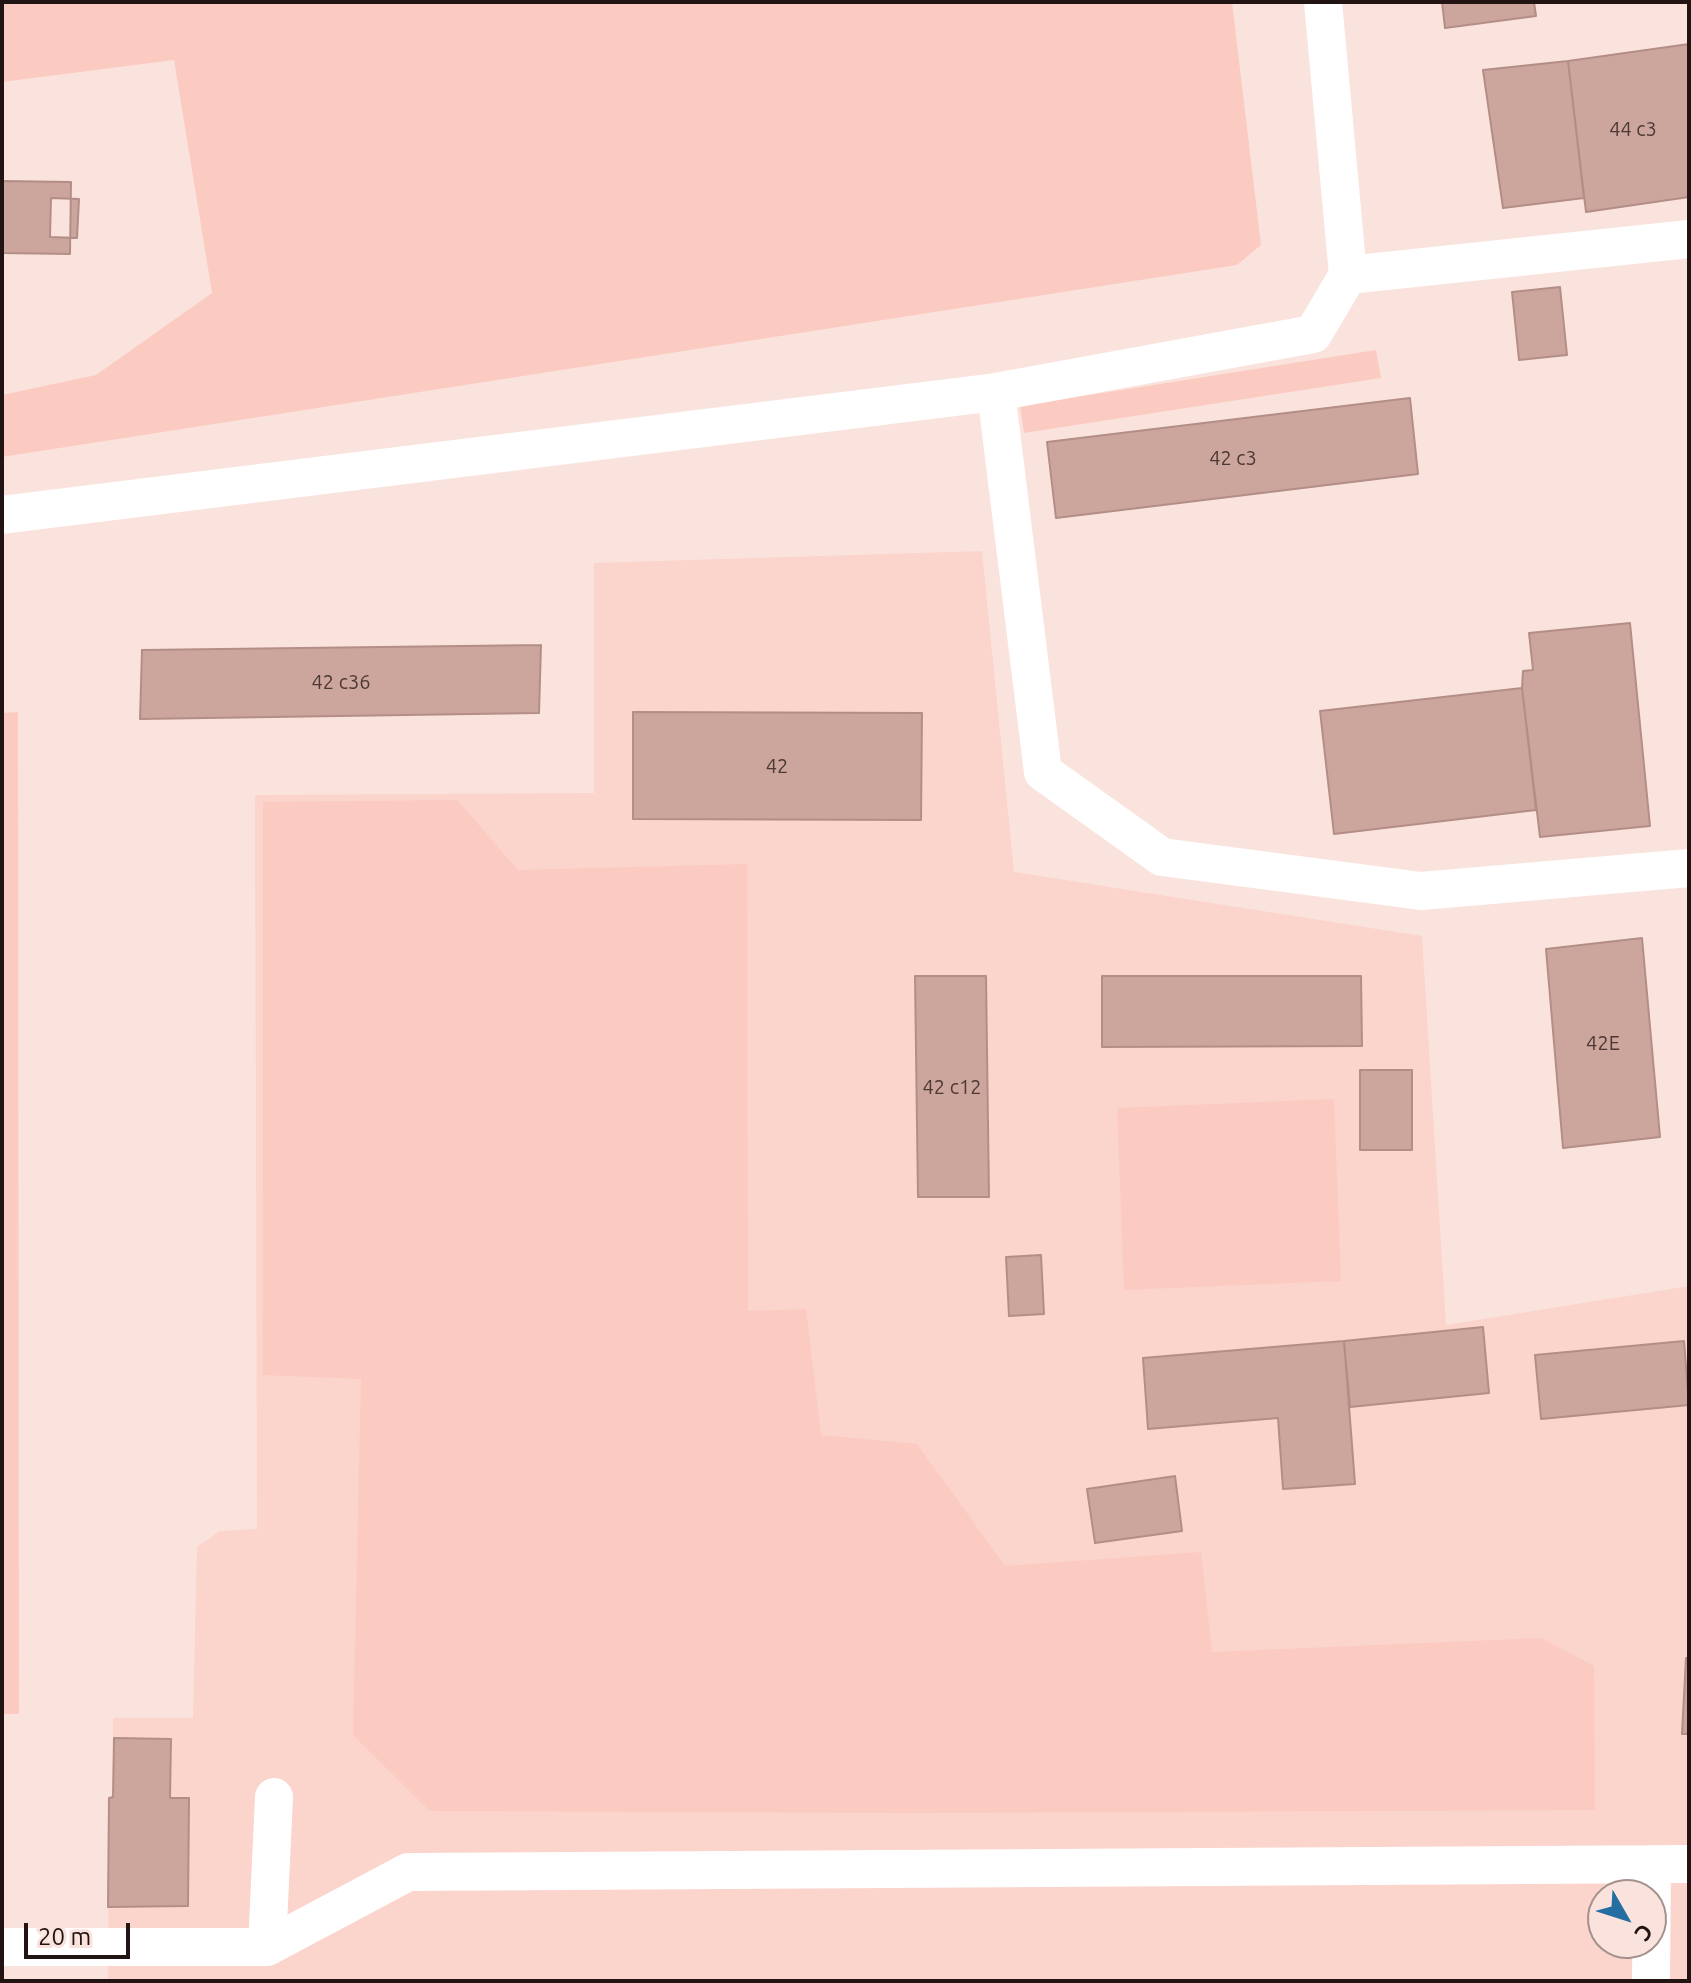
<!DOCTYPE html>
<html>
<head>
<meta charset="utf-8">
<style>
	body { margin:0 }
	#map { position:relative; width:1691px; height:1983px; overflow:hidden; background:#fbe3dd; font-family:Ubuntu,sans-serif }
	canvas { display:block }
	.frame { position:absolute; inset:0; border:4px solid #221412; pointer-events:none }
	.north { position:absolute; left:1587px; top:1879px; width:80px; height:80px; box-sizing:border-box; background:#fbe3dd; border:2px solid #a4908c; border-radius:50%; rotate:129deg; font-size:22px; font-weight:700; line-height:32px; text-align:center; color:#221412 }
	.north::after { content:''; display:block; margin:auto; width:28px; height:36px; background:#246ea1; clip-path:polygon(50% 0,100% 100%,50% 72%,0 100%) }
	.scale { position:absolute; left:24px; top:1923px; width:106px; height:36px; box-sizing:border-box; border:4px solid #221412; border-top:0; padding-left:10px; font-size:24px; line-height:28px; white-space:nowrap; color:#221412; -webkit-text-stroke:6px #fbe3dd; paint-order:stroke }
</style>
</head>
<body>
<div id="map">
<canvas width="1691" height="1983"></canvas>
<div class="frame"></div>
<div class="north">С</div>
<div class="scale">20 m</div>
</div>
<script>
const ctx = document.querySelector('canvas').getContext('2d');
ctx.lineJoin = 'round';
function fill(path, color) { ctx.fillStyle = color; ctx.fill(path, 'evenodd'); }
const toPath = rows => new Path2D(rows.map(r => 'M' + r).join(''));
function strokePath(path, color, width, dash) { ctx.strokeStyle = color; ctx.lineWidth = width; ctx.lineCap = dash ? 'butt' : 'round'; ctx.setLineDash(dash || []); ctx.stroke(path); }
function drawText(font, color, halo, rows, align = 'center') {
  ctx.font = font + ' Ubuntu,sans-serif'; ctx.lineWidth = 8; ctx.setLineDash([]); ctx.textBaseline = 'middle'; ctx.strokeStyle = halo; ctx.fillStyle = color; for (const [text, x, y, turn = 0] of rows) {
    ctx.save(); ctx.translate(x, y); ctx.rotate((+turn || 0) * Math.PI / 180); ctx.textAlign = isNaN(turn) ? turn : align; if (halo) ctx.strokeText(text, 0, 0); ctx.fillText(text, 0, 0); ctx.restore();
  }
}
const built = toPath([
	[982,551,1014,872,1422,936,1446,1325,1689,1286,1689,1981,108,1981,109,1798,113,1797,113,1718,193,1718,197,1547,220,1531,257,1529,255,795,594,793,594,563],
	[1603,1895,1651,1895,1651,1943,1603,1943]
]);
const green = toPath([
	[2,2,1232,2,1261,245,1237,265,2,457,2,395,96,375,212,293,174,60,2,82],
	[1376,350,1381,378,1024,433,1020,406],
	[18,712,19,1714,2,1714,2,713],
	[457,800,518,870,747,864,748,1311,806,1309,821,1435,917,1444,1005,1566,1201,1552,1212,1652,1541,1638,1594,1666,1595,1810,912,1813,430,1811,353,1735,361,1379,263,1375,263,802],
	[1334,1099,1341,1281,1124,1290,1117,1108]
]);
const building = toPath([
	[1442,2,1534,2,1536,16,1445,28,1442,2],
	[1689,44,1689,197,1586,212,1568,61,1689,44],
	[1568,61,1584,198,1503,208,1483,70,1568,61],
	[2,181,71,182,70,254,2,253,2,181],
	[51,198,79,199,77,238,50,237,51,198],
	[1560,287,1567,355,1519,360,1512,292,1560,287],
	[1410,398,1418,474,1056,518,1047,442,1410,398],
	[1630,623,1650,826,1540,837,1522,688,1523,671,1533,670,1529,633,1630,623],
	[541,645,539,713,140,719,142,650,541,645],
	[1522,688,1536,810,1334,834,1320,711,1522,688],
	[633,712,922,713,921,820,633,819,633,712],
	[1642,938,1660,1137,1563,1148,1546,949,1642,938],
	[915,976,986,976,989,1197,918,1197,915,976],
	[1102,976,1361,976,1362,1046,1102,1047,1102,976],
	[1360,1070,1412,1070,1412,1150,1360,1150,1360,1070],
	[1041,1255,1044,1314,1009,1316,1006,1257,1041,1255],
	[1483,1327,1489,1393,1350,1407,1344,1341,1483,1327],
	[1344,1341,1355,1484,1283,1489,1278,1418,1148,1429,1143,1358,1344,1341],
	[1684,1341,1689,1405,1541,1419,1535,1355,1684,1341],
	[1175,1476,1182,1531,1095,1543,1087,1489,1175,1476],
	[1686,1658,1689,1658,1689,1734,1682,1734,1686,1658],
	[114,1738,171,1739,170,1798,189,1798,188,1906,108,1907,109,1798,113,1797,114,1738]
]);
const minor = toPath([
	[1323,2,1348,275],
	[996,392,1043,772,1162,857,1421,891,1689,868],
	[2,515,996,392,1313,334,1348,275,1689,239],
	[2,1947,267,1947,408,1872,1689,1864],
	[267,1947,274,1797],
	[1651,1981,1652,1864]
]);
const numberNames = [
	["44 с3",1633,129],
	["42 с3",1233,458],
	["42 с36",341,682],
	["42",777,766],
	["42Е",1603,1043],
	["42 с12",952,1087]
];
fill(built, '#fbd4cc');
fill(green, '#fbcbc1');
fill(building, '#cca59d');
strokePath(building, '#b38e86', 2);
strokePath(minor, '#fff', 38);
drawText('20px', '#4c3835', null, numberNames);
</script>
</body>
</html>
